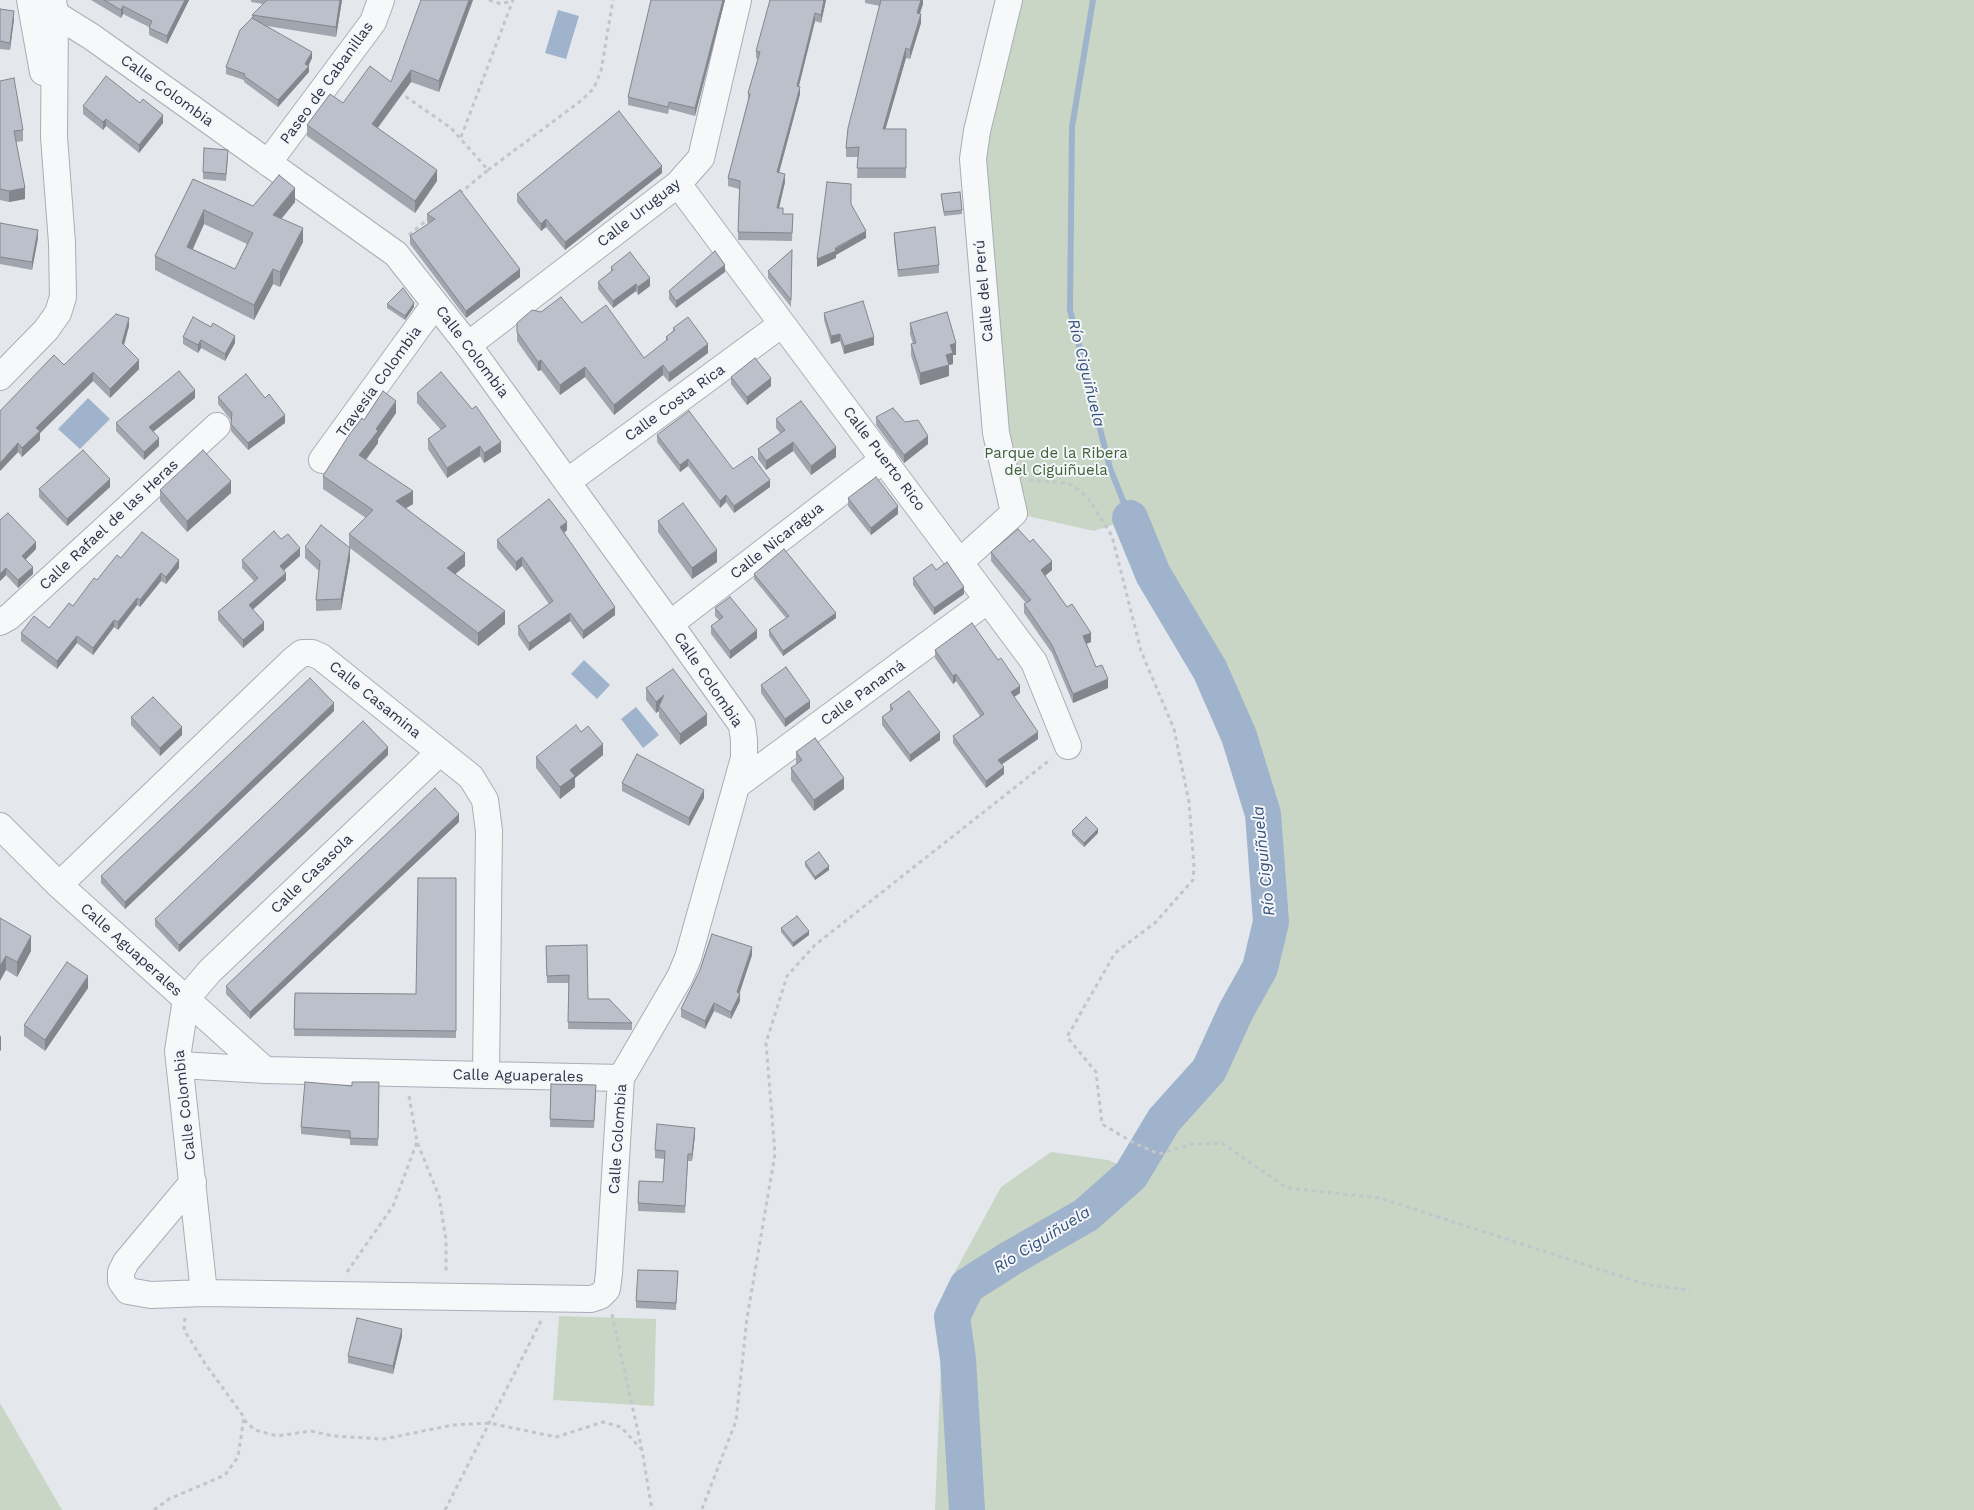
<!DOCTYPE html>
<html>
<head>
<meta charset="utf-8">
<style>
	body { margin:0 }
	canvas { display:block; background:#e4e7ec }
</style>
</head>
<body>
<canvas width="1974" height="1510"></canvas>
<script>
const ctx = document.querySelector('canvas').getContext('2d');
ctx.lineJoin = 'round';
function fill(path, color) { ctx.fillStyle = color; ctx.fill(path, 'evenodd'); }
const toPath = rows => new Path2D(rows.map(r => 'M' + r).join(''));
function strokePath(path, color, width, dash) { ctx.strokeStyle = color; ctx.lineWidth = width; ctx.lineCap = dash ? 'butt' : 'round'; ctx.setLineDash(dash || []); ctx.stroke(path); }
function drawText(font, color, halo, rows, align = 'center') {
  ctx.font = font + ' "Work Sans",sans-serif'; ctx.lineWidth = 4; ctx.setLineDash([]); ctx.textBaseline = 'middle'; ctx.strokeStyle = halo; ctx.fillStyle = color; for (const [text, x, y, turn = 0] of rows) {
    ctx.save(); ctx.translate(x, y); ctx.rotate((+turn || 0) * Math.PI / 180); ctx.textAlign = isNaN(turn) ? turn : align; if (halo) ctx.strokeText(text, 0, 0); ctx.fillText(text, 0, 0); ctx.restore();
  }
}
const green = toPath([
	[1009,0,1974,0,1974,1510,935,1510,944,1292,1001,1187,1051,1152,1108,1160,1134,1171,1164,1120,1209,1070,1236,1011,1260,968,1271,922,1263,814,1239,736,1210,670,1153,574,1130,519,1094,531,1014,513,973,159],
	[559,1316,656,1319,654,1406,553,1400],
	[0,1403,62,1510,0,1510]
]);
const water = toPath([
	[558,10,579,16,566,59,545,53],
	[88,398,110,419,80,449,58,429],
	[584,660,610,685,597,699,571,674],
	[636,707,659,735,643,748,621,719]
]);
const stream = toPath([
	[1093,0,1072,127,1070,310,1110,468,1130,518]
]);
const river = toPath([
	[967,1510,958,1359,952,1317,967,1286,1011,1258,1086,1215,1131,1175,1164,1120,1209,1070,1236,1011,1260,968,1271,922,1263,814,1239,736,1210,670,1153,574,1130,518]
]);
const path = toPath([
	[489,0,501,4,512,1],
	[399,92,451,128,488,170,459,194],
	[461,137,513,0],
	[488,170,582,100,594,88,601,71,613,0],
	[409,235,429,218],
	[1029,480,1068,483,1078,489,1088,498,1112,536,1141,651,1174,729,1189,802,1194,867,1193,880,1156,922,1115,953,1067,1037,1096,1072,1102,1124,1134,1143,1159,1154,1192,1144,1222,1143,1287,1188,1380,1198,1648,1285,1690,1290],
	[409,1096,417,1142,439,1196,446,1240,446,1274],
	[347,1272,393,1206,417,1142],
	[612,1314,642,1450,652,1510],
	[244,1420,255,1430,277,1436,311,1431,333,1436,384,1439,453,1425,489,1423,556,1437,603,1422,621,1427,642,1450],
	[702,1509,736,1421,747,1318,775,1154,766,1043,787,976,815,945,1051,759],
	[154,1510,169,1499,225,1475,238,1457,244,1417,206,1365,184,1330,185,1317],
	[445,1510,541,1321]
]);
const minor = toPath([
	[30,0,43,72],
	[55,14,92,37,396,254,468,345,670,624,742,725,744,740,744,758,688,958,680,977,621,1078,609,1273,607,1289,600,1296,591,1299,204,1293,151,1295,128,1291,121,1281,121,1272,126,1262,193,1182],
	[268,163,373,22,381,0],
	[678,184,1034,662,1068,746],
	[468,345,678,184,701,158,738,0],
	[0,377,46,330,58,313,63,297,62,243,54,137,55,14,53,0],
	[322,460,435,304],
	[567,482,782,324],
	[961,561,1014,513,996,433,973,159,977,131,1009,0],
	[0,622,9,617,217,426],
	[670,624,884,459],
	[737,785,988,600],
	[0,826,59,885,265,1070],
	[59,885,292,661,302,653,312,653,321,657,471,777,485,800,489,831,486,1075],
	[180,1065,265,1070,621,1078],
	[204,1293,178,1051,186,999,210,971,440,752]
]);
const wall = toPath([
	[91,0,189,0,167,44,149,35,149,27,123,14,121,18],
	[251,0,342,0,336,37,267,26,312,58,308,65,309,72,278,107,244,82,244,80,226,74,226,67,252,18,252,15,263,4,251,2],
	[473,0,439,92,411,82,378,128,437,181,415,213,307,136,307,125,343,103,391,82],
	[651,0,725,0,695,116,669,109,668,114,628,105,628,97],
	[826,0,821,23,815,21,799,86,800,94,779,173,785,182,779,208,783,214,793,214,792,241,738,240,739,189,728,186,728,178,748,100,748,93,758,59,756,58,756,51],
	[865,0,923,0,923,4,920,13,921,23,910,59,906,58,885,129,906,129,906,178,857,178,858,157,846,157,846,148,880,6,865,3],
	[0,9,14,19,10,50,0,49],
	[0,81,23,130,23,141,16,142,25,199,9,202,0,200],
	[83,106,163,123,139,153,106,126,103,130,83,114],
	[228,158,226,181,203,179,203,172],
	[662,173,565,250,546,227,541,231,517,202,517,194],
	[193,179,253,206,295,202,281,219,303,242,280,287,273,284,254,320,155,270,155,256],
	[204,224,247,244,235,269,193,249],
	[941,194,962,210,962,214,944,216],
	[427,214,520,277,466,318,410,244,410,236,429,223,427,222],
	[0,223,38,238,32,270,0,264],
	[894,233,939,265,939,273,898,277,894,240],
	[792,250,791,307,768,278,768,271],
	[611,267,650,286,638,295,636,291,613,308,598,289,598,282,611,272],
	[725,272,676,308,669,299,669,291],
	[387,304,414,307,405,320,387,308],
	[824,313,874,345,844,354,840,341,831,344,824,320],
	[517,323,582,323,644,358,666,341,666,337,673,331,673,328,708,353,669,382,663,375,614,415,585,377,560,395,541,370,538,371,517,341],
	[910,323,956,355,953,355,953,364,949,365,949,376,920,385,911,355,911,344,913,344,910,334],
	[129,326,124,345,139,369,110,398,93,381,40,433,40,440,22,457,18,452,0,471,64,365],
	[183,337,235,343,225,361,201,348,198,353,183,344],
	[731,377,771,386,747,405,731,384],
	[417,393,501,452,484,463,480,456,447,478,428,449,428,439,441,430,417,403],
	[218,397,265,398,285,423,248,450,231,431,231,420,218,404],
	[195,398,153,432,159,446,144,460,116,431,116,423],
	[396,413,378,439,378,443,366,460,413,504,406,508,465,566,455,574,505,624,478,646,350,548,350,559,341,610,316,611,316,600,319,571,305,558,305,547,349,547,349,534,366,518,323,489,323,476,364,420],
	[876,417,905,422,928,444,904,463,876,425],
	[776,419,836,457,811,475,793,451,766,470,758,459,758,449,780,433,776,428],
	[657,435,733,469,770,487,734,513,726,502,720,508,688,466,680,472,657,442],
	[110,487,67,526,39,497,39,489],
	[160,490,231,493,187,532,160,501],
	[848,498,898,514,871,535,848,506],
	[0,520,36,549,26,559,33,574,18,588,6,575,0,581],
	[658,521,717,562,692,579,658,532],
	[567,530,564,533,615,615,583,639,570,621,529,651,518,635,518,626,549,604,522,566,516,571,497,548,497,540],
	[281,539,300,556,284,570,286,580,253,609,264,630,243,648,218,620,218,612,254,581,242,568,242,560],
	[991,552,1052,570,1045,576,1091,642,1086,644,1096,667,1108,688,1073,703,1052,653,1024,613,1024,604,1026,603,991,561],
	[179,568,166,584,161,581,140,607,137,605,118,630,114,627,93,655,77,643,57,669,21,641,21,633,49,628,73,606,97,580],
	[936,570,964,594,934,615,913,585,913,578],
	[754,574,836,618,783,656,769,636,769,630,786,618,754,579],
	[715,608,757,638,730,659,711,634,711,626,719,620,715,616],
	[935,650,1020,693,1014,697,1038,739,1002,764,1004,774,986,788,953,743,953,736,980,716,956,681,953,684,935,658],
	[761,685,810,708,785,727,761,693],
	[646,688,707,725,680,745,659,717,659,711,656,713,646,700],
	[890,705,940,740,910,762,882,725,882,717,890,711],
	[334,711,125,909,101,883,101,876],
	[131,717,182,735,160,756,131,725],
	[581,732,603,755,575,778,575,787,560,799,536,768,536,757],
	[796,752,844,789,814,811,791,780,791,768,797,764,796,763],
	[388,755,179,952,155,926,155,919],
	[622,783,704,798,689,826,622,791],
	[459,822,250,1019,226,994,226,986],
	[1072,831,1098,833,1084,847,1072,835],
	[805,862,829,870,815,880,805,866],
	[456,878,456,1038,294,1036,295,993,416,994],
	[0,918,31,951,17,977,6,970],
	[781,928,809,935,793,947,781,932],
	[546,946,588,999,632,1023,632,1030,568,1029,569,983,547,983],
	[752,955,739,993,740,1001,731,1019,714,1011,705,1029,681,1017,681,1009],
	[88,988,45,1051,24,1036,24,1025],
	[379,1082,378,1146,350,1145,350,1139,301,1134,301,1127,352,1086],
	[551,1084,596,1085,594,1128,550,1127],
	[695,1135,692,1161,688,1161,685,1213,638,1211,638,1203,663,1182,664,1159,655,1158,655,1150],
	[678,1271,676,1310,636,1308,636,1301],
	[402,1336,393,1374,348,1363,348,1356]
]);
const shadedWall = toPath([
	[185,0,189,0,167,44,167,36],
	[340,0,342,0,336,37,336,27],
	[469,0,473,0,439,92,439,81],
	[723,0,725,0,695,116,695,108],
	[824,0,826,0,821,23,821,15],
	[921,0,923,0,923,4,917,22,917,13],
	[123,6,123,14,121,18,121,10],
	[14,11,14,19,10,50,10,43],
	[815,13,815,21,797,93,797,86],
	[921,14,921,23,910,59,910,50],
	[906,48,906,58,883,138,883,129],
	[312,52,312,58,308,67,309,66,309,72,278,107,278,100,305,64],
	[411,70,411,82,372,135,372,124],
	[800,87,800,94,777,180,777,172],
	[163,115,163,123,139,153,139,145],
	[106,119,106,126,103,130,103,122],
	[662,166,662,173,565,250,565,242],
	[437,170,437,181,415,213,415,201],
	[785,174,785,182,777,216,777,208],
	[25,188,25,199,9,202,9,191],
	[295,188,295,202,273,229,273,215],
	[204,210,204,224,187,261,187,247],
	[546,219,546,227,541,231,541,224],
	[303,228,303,242,280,287,280,272],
	[38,230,38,238,32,270,32,262],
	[866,231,866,238,836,255,836,258,817,267,817,259],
	[725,265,725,272,676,308,676,301],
	[273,269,273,284,254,320,254,305],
	[520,269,520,277,466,318,466,311],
	[650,278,650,286,638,295,638,287],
	[636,284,636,291,613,308,613,301],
	[414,303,414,307,405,320,405,316],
	[129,318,129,326,122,352,122,343],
	[840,334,840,341,831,344,831,336],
	[235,336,235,343,225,361,225,354],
	[874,337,874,345,844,354,844,346],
	[201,340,201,348,198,353,198,345],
	[956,343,956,355,953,355,953,364,949,365,949,376,920,385,920,373,946,355,950,345],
	[708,344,708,353,669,382,669,373],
	[139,360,139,369,110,398,110,389],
	[541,360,541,370,538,371,538,362],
	[663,365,663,375,614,415,614,405],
	[585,367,585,377,560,395,560,385],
	[93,372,93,381,40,433,40,440,22,457,22,448,36,428],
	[771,378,771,386,747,405,747,397],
	[195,390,195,398,149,435,149,427],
	[396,401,396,413,378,439,378,443,359,468,359,455,376,429],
	[285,415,285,423,248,450,248,443],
	[928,436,928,444,904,463,904,455],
	[159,438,159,446,144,460,144,452],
	[501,442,501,452,484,463,484,453],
	[793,442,793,451,766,470,766,461],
	[18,443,18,452,0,471,0,463],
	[480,446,480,456,447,478,447,468],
	[836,447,836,457,811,475,811,466],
	[688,459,688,466,680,472,680,465],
	[110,479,110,487,67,526,67,519],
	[770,480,770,487,734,513,734,506],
	[231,481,231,493,187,532,187,521],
	[413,491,413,504,396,514,396,501],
	[726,495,726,502,720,508,720,501],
	[898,506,898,514,871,535,871,528],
	[567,522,567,530,560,536,560,527],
	[36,542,36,549,22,563,22,556],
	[300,548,300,556,280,574,280,566],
	[350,548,350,559,341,610,341,599],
	[717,550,717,562,692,579,692,568],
	[465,553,465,566,447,581,447,568],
	[522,557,522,566,516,571,516,562],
	[179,560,179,568,166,584,166,577],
	[1052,561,1052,570,1041,579,1041,570],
	[33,567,33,574,18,588,18,580],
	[6,568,6,575,0,581,0,574],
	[161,573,161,581,140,607,140,600],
	[286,573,286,580,249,613,249,605],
	[964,587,964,594,934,615,934,608],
	[137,598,137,605,118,630,118,622],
	[615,607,615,615,583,639,583,631],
	[505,611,505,624,478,646,478,633],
	[570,613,570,621,529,651,529,643],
	[836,613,836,618,783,656,783,651],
	[114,620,114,627,93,655,93,648],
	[264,622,264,630,243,648,243,640],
	[757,630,757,638,730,659,730,651],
	[1091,633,1091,642,1083,645,1083,636],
	[77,636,77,643,57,669,57,661],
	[956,674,956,681,953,684,953,676],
	[1108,679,1108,688,1073,703,1073,694],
	[1020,686,1020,693,1011,699,1011,692],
	[664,695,659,706,659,711,656,713,656,702],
	[810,701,810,708,785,727,785,719],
	[334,703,334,711,125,909,125,902],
	[707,714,707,725,680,745,680,734],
	[182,727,182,735,160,756,160,748],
	[940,732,940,740,910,762,910,755],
	[1038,732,1038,739,998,767,998,760],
	[603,744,603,755,575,778,575,787,560,799,560,787,570,770],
	[388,747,388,755,179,952,179,945],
	[1004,767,1004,774,986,788,986,781],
	[844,778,844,789,814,811,814,800],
	[704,790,704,798,689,826,689,818],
	[459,814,459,822,250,1019,250,1012],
	[1098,829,1098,833,1084,847,1084,843],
	[829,866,829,870,815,880,815,877],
	[809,931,809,935,793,947,793,943],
	[31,936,31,951,17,977,17,962],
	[752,947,752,955,738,998,740,994,740,1001,731,1019,731,1012],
	[6,956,6,970,0,981,0,966],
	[88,976,88,988,45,1051,45,1040],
	[714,1003,714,1011,705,1029,705,1021],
	[1,1035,1,1050,0,1051,0,1037],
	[695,1128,695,1135,692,1161,692,1154],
	[402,1329,402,1336,393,1374,393,1366]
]);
const building = toPath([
	[104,0,185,0,167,36,149,28,152,21,123,6,121,10,104,0],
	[267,0,340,0,336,27,252,15,267,0],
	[421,0,469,0,439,81,411,70,372,124,437,170,415,201,307,125,330,94,343,103,370,66,391,82,421,0],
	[651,0,723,0,695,108,669,102,668,107,628,97,651,0],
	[770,0,824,0,821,15,815,13,797,86,800,87,777,172,785,174,777,208,783,208,783,214,793,214,792,233,738,232,740,181,728,178,750,94,748,93,760,52,756,51,770,0],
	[881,0,921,0,917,13,921,14,910,50,906,48,883,129,906,129,906,168,857,168,859,147,846,148,848,128,881,0],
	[0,9,14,11,10,43,0,41,0,9],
	[252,18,312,52,305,64,309,66,278,100,244,76,245,74,226,67,240,30,252,18],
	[106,76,140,103,143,99,163,115,139,145,106,119,103,122,83,106,106,76],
	[14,78,23,130,14,131,25,188,9,191,0,189,0,81,14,78],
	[619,111,662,166,565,242,546,219,541,224,517,194,619,111],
	[204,148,228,150,226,174,203,172,204,148],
	[279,175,295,188,273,215,303,228,280,272,273,269,254,305,155,256,193,179,253,206,279,175],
	[204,210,253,233,235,269,187,247,204,210],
	[827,182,851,184,851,204,866,231,835,248,836,251,817,259,827,182],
	[460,190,520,269,466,311,410,236,435,219,427,214,460,190],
	[960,192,962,210,944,212,941,194,960,192],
	[0,223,38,230,32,262,0,257,0,223],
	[935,227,939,265,898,270,894,233,935,227],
	[792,250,791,300,768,271,792,250],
	[715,251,725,265,676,301,669,291,715,251],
	[630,252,650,278,638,287,636,284,613,301,598,282,613,270,611,267,630,252],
	[403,288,414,303,405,316,387,304,403,288],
	[561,297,582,323,606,305,644,358,668,339,666,337,675,330,673,328,688,317,708,344,669,373,663,365,614,405,585,367,560,385,541,360,538,362,517,332,517,323,532,310,541,312,561,297],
	[863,301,874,337,844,346,840,334,831,336,824,313,863,301],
	[947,312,956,343,950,345,953,353,946,355,949,365,920,373,911,344,916,343,910,323,947,312],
	[116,314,129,318,122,343,139,360,110,389,93,372,36,428,40,431,22,448,18,443,0,463,0,411,54,355,64,365,116,314],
	[193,317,211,327,213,323,235,336,225,354,201,340,198,345,183,337,193,317],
	[755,358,771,378,747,397,731,377,755,358],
	[179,371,195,390,149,427,159,438,144,452,116,423,179,371],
	[441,372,472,409,476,406,501,442,484,453,480,446,447,468,428,439,446,426,417,393,441,372],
	[246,374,265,398,269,394,285,415,248,443,231,424,232,413,218,397,246,374],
	[383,391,396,401,376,429,378,431,359,455,413,491,396,501,465,553,447,568,505,611,478,633,349,534,373,510,323,476,349,435,362,418,364,420,383,391],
	[801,401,836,447,811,466,793,442,766,461,758,449,785,430,776,419,801,401],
	[893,408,905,422,918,420,928,436,904,455,876,417,893,408],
	[689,411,733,469,752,456,770,480,734,506,726,495,720,501,688,459,680,465,657,435,689,411],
	[83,450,110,479,67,519,39,489,83,450],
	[203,450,231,481,187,521,160,490,203,450],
	[876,477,898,506,871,528,848,498,876,477],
	[549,499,567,522,560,527,615,607,583,631,570,613,529,643,518,626,553,601,522,557,516,562,497,540,549,499],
	[683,503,717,550,692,568,658,521,683,503],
	[8,513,36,542,22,556,33,567,18,580,6,568,0,574,0,520,8,513],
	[321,525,350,548,341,599,316,600,320,561,305,547,321,525],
	[1018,529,1030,542,1033,539,1052,561,1041,570,1067,607,1072,604,1091,633,1083,636,1096,667,1102,665,1108,679,1073,694,1052,645,1024,604,1031,600,991,552,1018,529],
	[274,531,281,539,288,534,300,548,280,566,286,573,249,605,264,622,243,640,218,612,258,578,242,560,274,531],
	[142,532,179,560,166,577,161,573,140,600,137,598,118,622,114,620,93,648,77,636,57,661,21,633,34,616,49,628,69,603,73,606,94,578,97,580,117,555,121,558,142,532],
	[784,549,836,613,783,651,769,630,789,616,754,574,784,549],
	[947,562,964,587,934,608,913,578,932,564,936,570,947,562],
	[730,597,757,630,730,651,711,626,723,617,715,608,730,597],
	[972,623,998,660,1001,658,1020,686,1011,692,1038,732,998,760,1004,767,986,781,953,736,984,714,956,674,953,676,935,650,972,623],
	[786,667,810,701,785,719,761,685,786,667],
	[673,669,707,714,680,734,659,706,664,695,656,702,646,688,673,669],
	[310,678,334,703,125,902,101,876,310,678],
	[909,691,940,732,910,755,882,717,893,709,890,705,909,691],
	[153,697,182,727,160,748,131,717,153,697],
	[363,721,388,747,179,945,155,919,363,721],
	[576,725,581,732,588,726,603,744,570,770,575,776,560,787,536,757,576,725],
	[815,738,844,778,814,800,791,768,802,760,796,752,815,738],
	[637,754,704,790,689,818,622,783,637,754],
	[435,788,459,814,250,1012,226,986,435,788],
	[1086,817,1098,829,1084,843,1072,831,1086,817],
	[819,852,829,866,815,877,805,862,819,852],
	[418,878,456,878,456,1031,294,1029,295,993,416,994,418,878],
	[797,916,809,931,793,943,781,928,797,916],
	[0,918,31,936,17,962,6,956,0,966,0,918],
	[712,934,752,947,737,992,740,994,731,1012,714,1003,705,1021,681,1009,700,970,712,934],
	[587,945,588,999,609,999,632,1023,568,1022,569,975,547,976,546,946,587,945],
	[67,962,88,976,45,1040,24,1025,67,962],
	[305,1082,352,1086,352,1082,379,1082,378,1139,350,1138,350,1131,301,1127,305,1082],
	[551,1084,596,1085,594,1121,550,1119,551,1084],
	[657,1124,695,1128,692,1154,688,1154,685,1206,638,1203,639,1181,663,1182,665,1151,655,1150,657,1124],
	[638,1270,678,1271,676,1303,636,1301,638,1270],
	[357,1318,402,1329,393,1366,348,1356,357,1318]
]);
const streetNames = [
	["Paseo de Cabanillas",327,83,-54],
	["Calle Colombia",167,91,36],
	["Calle Uruguay",639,213,-38],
	["Calle del Perú",984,291,-95],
	["Calle Colombia",472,352,53],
	["Travesía Colombia",379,382,-54],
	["Calle Costa Rica",675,403,-36],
	["Calle Puerto Rico",884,459,53],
	["Calle Rafael de las Heras",109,525,-43],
	["Calle Nicaragua",777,541,-38],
	["Calle Colombia",708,680,56],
	["Calle Panamá",863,693,-36],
	["Calle Casamina",375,700,39],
	["Calle Casasola",312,874,-44],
	["Calle Aguaperales",131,950,42],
	["Calle Aguaperales",518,1076,1],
	["Calle Colombia",185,1105,-96],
	["Calle Colombia",618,1139,-86]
];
const parkNames = [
	["Parque de la Ribera",1056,454],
	["del Ciguiñuela",1056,471]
];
const waterNames = [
	["Río Ciguiñuela",1086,373,76],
	["Río Ciguiñuela",1264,861,-96],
	["Río Ciguiñuela",1042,1240,-32]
];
fill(green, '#c9d6c5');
fill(water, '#9fb4cc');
strokePath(stream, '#9fb4cc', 6);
strokePath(river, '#9fb4cc', 36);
strokePath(minor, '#a9aeb7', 28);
strokePath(path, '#c2c5cb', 3, [4, 4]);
strokePath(minor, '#f7f8fa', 26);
fill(wall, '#a1a5ae');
fill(shadedWall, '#83868d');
fill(building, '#bbc0ca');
strokePath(building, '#83868d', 1);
drawText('15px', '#2b3445', '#f4f6f9', streetNames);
drawText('15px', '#3f6138', '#f4f6f9', parkNames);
drawText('italic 16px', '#34527a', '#f4f6f9', waterNames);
</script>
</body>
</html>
